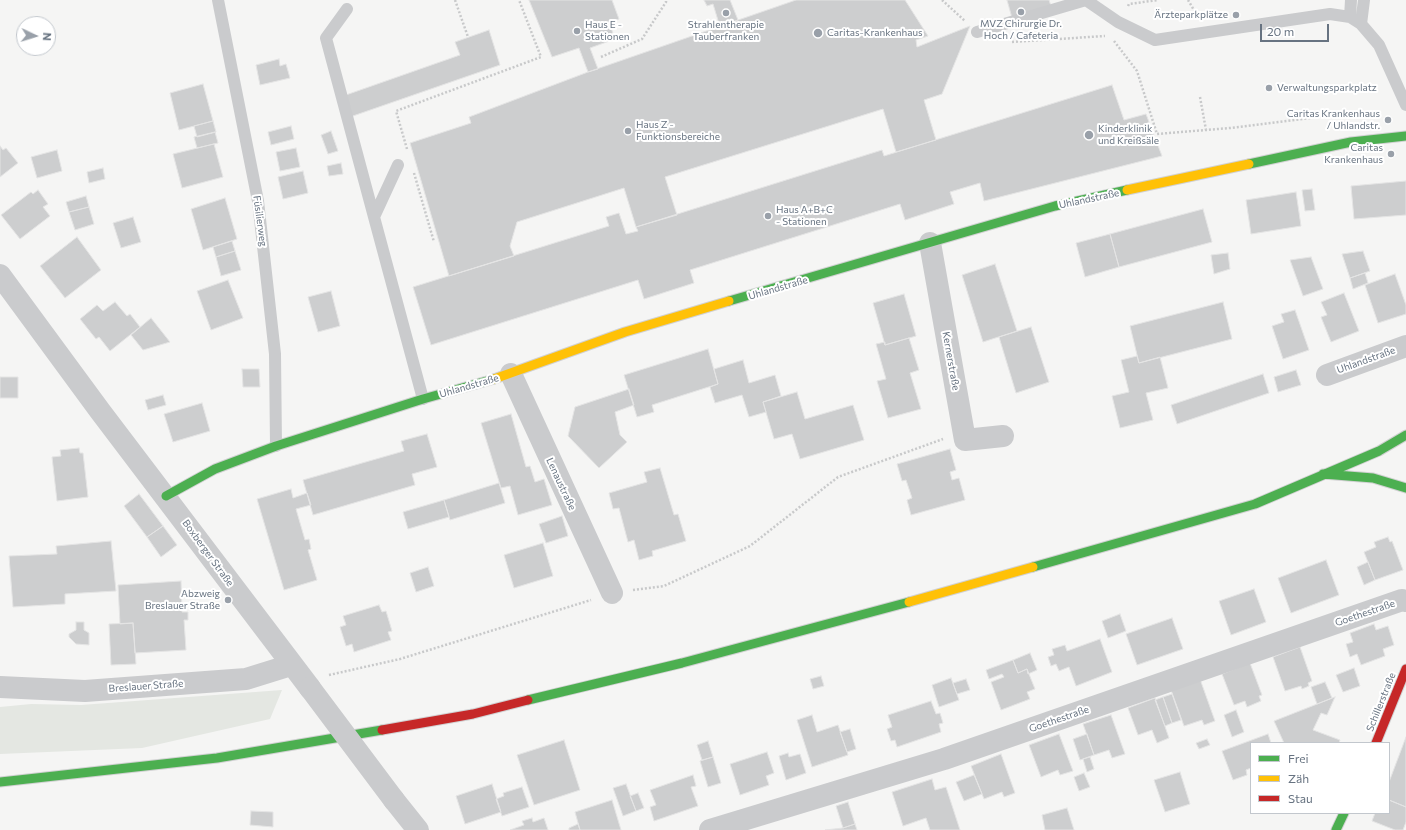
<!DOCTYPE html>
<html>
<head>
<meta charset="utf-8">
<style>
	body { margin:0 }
	#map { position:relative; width:1406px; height:830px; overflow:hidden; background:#f5f5f4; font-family:Commissioner,sans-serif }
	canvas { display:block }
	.legend { position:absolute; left:1250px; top:742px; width:140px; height:72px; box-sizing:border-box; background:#fff; border:1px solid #c2c7cd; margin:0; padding:5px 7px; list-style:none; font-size:12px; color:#677381 }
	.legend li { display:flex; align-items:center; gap:8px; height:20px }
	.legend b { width:20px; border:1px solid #c2c7cd }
	.north { position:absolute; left:16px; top:16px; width:40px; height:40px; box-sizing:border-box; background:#fff; border:1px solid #c2c7cd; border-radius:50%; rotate:94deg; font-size:11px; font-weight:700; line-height:16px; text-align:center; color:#677381 }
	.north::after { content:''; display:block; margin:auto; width:14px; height:18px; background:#99a0a9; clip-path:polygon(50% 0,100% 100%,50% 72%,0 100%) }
	.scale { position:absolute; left:1260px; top:24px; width:69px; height:18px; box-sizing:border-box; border:2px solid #677381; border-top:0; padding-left:5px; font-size:12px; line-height:14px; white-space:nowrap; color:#677381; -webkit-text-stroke:3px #fff; paint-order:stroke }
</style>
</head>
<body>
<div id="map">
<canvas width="1406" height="830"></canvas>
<ul class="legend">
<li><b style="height:5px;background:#4caf50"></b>Frei</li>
<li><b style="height:5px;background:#ffc107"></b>Zäh</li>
<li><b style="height:5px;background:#c62828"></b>Stau</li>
</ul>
<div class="north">N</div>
<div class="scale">20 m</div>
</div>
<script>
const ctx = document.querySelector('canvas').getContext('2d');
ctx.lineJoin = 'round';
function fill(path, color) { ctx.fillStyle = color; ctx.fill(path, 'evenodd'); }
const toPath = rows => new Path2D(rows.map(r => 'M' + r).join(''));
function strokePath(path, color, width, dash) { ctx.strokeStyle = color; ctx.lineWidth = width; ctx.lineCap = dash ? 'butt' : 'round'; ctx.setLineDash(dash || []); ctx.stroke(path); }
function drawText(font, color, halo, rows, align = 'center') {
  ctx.font = font + ' Commissioner,sans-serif'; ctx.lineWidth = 4; ctx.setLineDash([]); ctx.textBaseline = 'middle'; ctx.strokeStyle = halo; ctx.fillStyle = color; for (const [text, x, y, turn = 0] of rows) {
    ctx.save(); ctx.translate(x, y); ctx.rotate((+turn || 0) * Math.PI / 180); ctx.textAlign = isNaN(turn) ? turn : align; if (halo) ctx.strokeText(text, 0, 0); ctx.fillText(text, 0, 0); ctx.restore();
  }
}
const green = toPath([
	[282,690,270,719,142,748,0,754,0,707,31,704,81,705]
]);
const building = toPath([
	[529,0,612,0,619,19,609,22,615,39,590,48,598,69,588,72,579,48,552,57,529,0],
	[704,0,730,0,738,20,720,27,713,4,707,6,704,0],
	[796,0,905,0,928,36,916,40,917,47,970,26,942,94,924,100,936,140,896,152,883,109,665,177,677,215,636,227,624,188,517,222,510,246,514,256,449,276,410,143,471,123,469,117,588,72,796,0],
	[1007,0,1049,0,1051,6,1012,18,1007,0],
	[489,30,500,65,350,117,343,96,460,55,455,42,489,30],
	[279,59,280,66,286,64,290,78,260,85,256,65,279,59],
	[203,84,213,121,179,130,170,93,203,84],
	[1112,85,1124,120,1146,114,1162,156,984,201,980,183,950,192,954,204,905,220,900,204,690,270,694,283,644,299,638,280,431,345,413,287,609,226,606,217,619,213,626,234,638,231,636,227,882,150,884,156,1112,85],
	[213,121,216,132,197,137,194,126,213,121],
	[291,126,294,139,271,145,268,132,291,126],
	[331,131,338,151,328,154,321,135,331,131],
	[215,132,218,143,197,148,194,137,215,132],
	[214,144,223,177,182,188,173,154,214,144],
	[0,146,3,150,6,148,18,163,0,177,0,146],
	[296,148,300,167,280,171,276,152,296,148],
	[57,150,62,171,37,178,31,157,57,150],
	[341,163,343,174,329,176,327,166,341,163],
	[103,168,105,179,89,183,87,172,103,168],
	[303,171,308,193,283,199,278,177,303,171],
	[1406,181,1406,215,1354,219,1351,186,1406,181],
	[1312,189,1315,210,1305,211,1302,190,1312,189],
	[38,190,48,204,43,207,50,216,20,239,1,215,31,192,33,194,38,190],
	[1296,192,1301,226,1251,234,1246,200,1296,192],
	[86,196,89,207,69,212,66,202,86,196],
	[225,198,237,239,203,250,191,209,225,198],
	[89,207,94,224,75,230,69,212,89,207],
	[1203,209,1212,242,1119,267,1110,234,1203,209],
	[133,217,141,242,121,248,113,223,133,217],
	[1110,234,1119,267,1085,277,1076,243,1110,234],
	[77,237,101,270,65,298,40,266,77,237],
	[232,241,235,251,216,257,213,247,232,241],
	[235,251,241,270,221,276,216,257,235,251],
	[1363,251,1370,271,1350,278,1342,254,1363,251],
	[1228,253,1230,269,1214,274,1211,255,1228,253],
	[1311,257,1323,289,1303,296,1290,260,1311,257],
	[995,264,1017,331,983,342,962,275,995,264],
	[1365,273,1368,283,1353,289,1350,278,1365,273],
	[1395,274,1406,305,1406,314,1378,323,1365,285,1395,274],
	[228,280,243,318,211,330,197,291,228,280],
	[331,291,340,326,318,332,308,297,331,291],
	[1344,293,1359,331,1331,342,1321,317,1327,315,1321,302,1344,293],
	[904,294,916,336,885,345,873,303,904,294],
	[115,302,127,316,130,314,140,327,110,351,99,337,96,339,80,319,97,305,103,311,115,302],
	[1223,302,1232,339,1139,363,1130,326,1223,302],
	[1295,310,1309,350,1283,359,1272,326,1284,322,1281,314,1295,310],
	[151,318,170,342,143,350,131,335,151,318],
	[1031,327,1049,382,1016,393,999,337,1031,327],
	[909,338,919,370,910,373,921,409,888,418,877,381,886,379,876,344,885,342,885,345,909,338],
	[708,349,718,384,652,405,654,412,637,417,624,375,708,349],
	[1137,356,1139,363,1160,357,1168,388,1146,393,1153,420,1120,428,1112,396,1129,392,1121,360,1137,356],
	[743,360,749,383,775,375,781,396,763,402,766,412,749,417,742,395,715,403,710,387,718,384,714,369,743,360],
	[242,369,259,369,260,387,243,387,242,369],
	[1296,370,1301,385,1278,392,1274,377,1296,370],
	[1263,374,1269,393,1177,424,1171,405,1263,374],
	[0,377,18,377,18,398,0,398,0,377],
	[629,389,634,405,615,412,620,435,627,442,599,468,568,436,575,407,629,389],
	[797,392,805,419,853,405,864,440,800,459,792,434,774,439,763,402,797,392],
	[163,395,166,405,148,410,145,400,163,395],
	[202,403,210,431,173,442,164,414,202,403],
	[511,414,526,467,530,466,535,482,544,479,552,505,518,515,510,486,501,488,481,423,511,414],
	[427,434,437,467,412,474,415,485,313,515,303,480,404,451,401,441,427,434],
	[79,448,80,453,83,453,88,497,57,501,52,457,61,456,60,450,79,448],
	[950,449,956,470,950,472,952,480,959,478,965,500,911,515,907,500,912,498,906,480,902,481,897,464,950,449],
	[660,468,674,515,678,514,686,541,652,551,653,556,639,560,634,540,628,542,619,508,613,509,609,493,647,482,644,472,660,468],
	[499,483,505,503,450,520,444,500,499,483],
	[291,489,293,498,307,493,311,505,296,509,305,540,309,539,311,549,308,550,317,580,284,590,257,499,291,489],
	[139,494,163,526,147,537,124,506,139,494],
	[444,500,449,517,408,529,403,512,444,500],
	[562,516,568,536,546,543,539,524,562,516],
	[163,526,177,545,161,557,147,537,163,526],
	[1388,537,1390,542,1392,541,1403,570,1375,580,1364,552,1376,547,1374,542,1388,537],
	[111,541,116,591,65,594,65,604,13,607,9,556,57,554,56,546,111,541],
	[543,543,553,576,514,588,504,555,543,543],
	[1326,560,1339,595,1291,613,1278,578,1326,560],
	[1368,562,1375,580,1364,585,1357,567,1368,562],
	[428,567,434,586,416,592,410,573,428,567],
	[181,581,182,612,188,612,188,620,184,620,186,650,135,653,133,623,120,624,118,585,181,581],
	[1254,589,1266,622,1231,635,1219,601,1254,589],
	[379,605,382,612,386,611,392,631,388,632,391,640,354,652,352,644,346,646,340,627,346,625,343,616,379,605],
	[1120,614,1126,631,1108,638,1102,621,1120,614],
	[1172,618,1183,649,1137,665,1126,634,1172,618],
	[76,622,84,622,84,630,89,633,89,645,76,644,69,637,69,634,76,630,76,622],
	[133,623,136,664,111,665,109,624,133,623],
	[1374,624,1376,630,1388,626,1394,645,1383,649,1385,656,1361,665,1357,654,1350,657,1346,644,1353,642,1350,633,1374,624],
	[1100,639,1112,672,1076,686,1069,667,1059,671,1056,664,1051,666,1048,657,1054,655,1052,649,1065,645,1067,651,1100,639],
	[1300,647,1312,681,1308,683,1309,686,1302,689,1301,686,1285,691,1273,657,1300,647],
	[1030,653,1037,670,1028,674,1027,669,1018,673,1013,660,1030,653],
	[1013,660,1018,673,1027,669,1035,689,1027,692,1030,699,1001,710,991,682,1004,677,1002,674,989,679,986,670,1013,660],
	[1250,663,1262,695,1259,696,1261,701,1247,707,1245,701,1234,705,1222,674,1250,663],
	[1354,668,1360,686,1343,692,1336,675,1354,668],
	[821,676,824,686,813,689,810,679,821,676],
	[951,678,959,700,939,707,932,685,951,678],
	[966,679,970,690,957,694,953,683,966,679],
	[1200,679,1215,721,1204,725,1202,720,1184,726,1171,690,1200,679],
	[1325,682,1332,698,1317,704,1311,687,1325,682],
	[1172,694,1181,720,1172,723,1163,697,1172,694],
	[1163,697,1172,723,1165,726,1155,700,1163,697],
	[1335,697,1327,715,1321,713,1313,730,1340,740,1339,743,1284,743,1274,721,1335,697],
	[1155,698,1169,738,1157,743,1152,730,1138,735,1128,708,1155,698],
	[931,701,936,714,940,713,943,723,939,724,941,732,897,747,895,740,891,741,887,729,892,727,888,715,931,701],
	[1236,710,1244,732,1232,737,1224,715,1236,710],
	[812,715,817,732,838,725,848,755,812,767,797,720,812,715],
	[1111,715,1125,754,1112,758,1109,750,1094,755,1083,724,1111,715],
	[850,729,856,749,847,752,840,732,850,729],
	[1059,734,1073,771,1060,775,1058,770,1041,777,1029,745,1059,734],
	[1087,734,1094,755,1080,760,1073,739,1087,734],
	[1268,734,1271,743,1251,743,1251,768,1246,770,1247,775,1233,780,1222,751,1268,734],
	[1406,737,1406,807,1389,800,1389,782,1406,737],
	[1207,739,1210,745,1199,749,1196,743,1207,739],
	[564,740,580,790,534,805,517,755,564,740],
	[708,741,713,757,702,760,697,745,708,741],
	[767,752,774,773,766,776,769,785,740,795,730,764,767,752],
	[788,753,789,757,800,754,806,773,786,780,779,756,788,753],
	[1001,754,1015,793,1004,797,1002,792,984,799,971,766,1001,754],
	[713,757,721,783,708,787,700,761,713,757],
	[1090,757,1094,769,1087,772,1083,759,1090,757],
	[1180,772,1190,804,1165,812,1154,780,1180,772],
	[1084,773,1090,787,1079,791,1074,777,1084,773],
	[693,775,696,786,691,787,698,806,654,821,650,807,656,805,650,790,693,775],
	[974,775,982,794,964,801,956,782,974,775],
	[932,779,935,790,946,787,960,830,930,830,926,818,903,826,892,792,932,779],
	[492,784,501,812,465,824,456,796,492,784],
	[626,784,636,811,623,816,613,788,626,784],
	[522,787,529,807,502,816,496,799,504,796,503,793,522,787],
	[638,793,644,808,636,811,630,796,638,793],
	[612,800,621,830,580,830,575,812,612,800],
	[1389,800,1406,807,1406,822,1403,830,1395,830,1372,821,1375,813,1389,813,1389,800],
	[848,802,855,824,843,828,836,806,848,802],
	[1067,808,1074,830,1045,830,1042,815,1067,808],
	[251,811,273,812,273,827,250,825,251,811],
	[532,818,533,822,544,818,548,830,510,830,524,825,522,821,532,818],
	[578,824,580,830,569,830,569,828,578,824],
	[855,824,857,830,825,830,843,828,855,824]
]);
const path = toPath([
	[455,0,468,37],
	[942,0,965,21],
	[1188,0,1198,17],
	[1128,6,1129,4,1158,0],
	[1114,41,1137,71,1157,134,1230,128,1351,113,1375,115],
	[1012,42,1105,36],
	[601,57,642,39,666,2,666,0],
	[1200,97,1206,130],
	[407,149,396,111,541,57,519,0],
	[414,173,434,242],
	[633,590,664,586,750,546,838,477,943,439],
	[329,675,400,659,591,600]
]);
const lane = toPath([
	[218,0,258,201,275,354,276,446],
	[347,9,326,38,374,217],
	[1350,17,1351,0],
	[1361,24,1364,0],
	[977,32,1086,0,1118,22,1155,40,1330,14,1350,17,1361,24,1379,45,1406,105],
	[398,165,374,217,423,399]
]);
const street = toPath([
	[930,243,965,440,1003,436],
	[0,275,100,411,310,688],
	[511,374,612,593],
	[1327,375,1406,346],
	[0,687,85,691,246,679,291,665],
	[394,800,418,830],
	[710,830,944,759,1402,600,1406,601]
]);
const fast = toPath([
	[1249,164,1351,142,1406,136],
	[729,301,1055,206,1127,190],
	[1323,474,1373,478,1406,488],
	[166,496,215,469,276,446,423,399,494,379],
	[1033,567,1255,504,1379,451,1406,435],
	[528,700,682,663,909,602],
	[0,782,217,758,382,730],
	[1336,830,1344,813]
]);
const slow = toPath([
	[1127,190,1249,164],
	[494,379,625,332,729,301],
	[909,602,1033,567]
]);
const jam = toPath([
	[382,730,473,714,528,700],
	[1376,743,1406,669]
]);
const streetBridge = toPath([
	[310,688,394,800]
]);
const markers = [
	[1021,12,4,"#99a0a9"],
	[726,13,4,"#99a0a9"],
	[1236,15,4,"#99a0a9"],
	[577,31,4,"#99a0a9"],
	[818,33,5,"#99a0a9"],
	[1269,88,4,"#99a0a9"],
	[1388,120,4,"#99a0a9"],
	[628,131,4,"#99a0a9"],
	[1089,135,5,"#99a0a9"],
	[1391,154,4,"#99a0a9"],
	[768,216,4,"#99a0a9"],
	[228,600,4,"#99a0a9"]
];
const poiNames = [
	["Ärzteparkplätze",1228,15,"right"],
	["MVZ Chirurgie Dr.",1021,24,"center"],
	["Hoch / Cafeteria",1021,36,"center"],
	["Haus E -",585,25],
	["Stationen",585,37],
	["Strahlentherapie",726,25,"center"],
	["Tauberfranken",726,37,"center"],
	["Caritas-Krankenhaus",827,33],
	["Verwaltungsparkplatz",1277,88],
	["Caritas Krankenhaus",1380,114,"right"],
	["/ Uhlandstr.",1380,126,"right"],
	["Haus Z -",636,125],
	["Funktionsbereiche",636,137],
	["Kinderklinik",1098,129],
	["und Kreißsäle",1098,141],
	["Caritas",1383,148,"right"],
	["Krankenhaus",1383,160,"right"],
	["Haus A+B+C",776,210],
	["- Stationen",776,222],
	["Abzweig",220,594,"right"],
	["Breslauer Straße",220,606,"right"]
];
const streetNames = [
	["Uhlandstraße",1089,199,-12],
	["Füsilierweg",260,221,82],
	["Uhlandstraße",778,288,-16],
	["Uhlandstraße",1366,360,-20],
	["Kernerstraße",951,361,80],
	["Uhlandstraße",469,386,-16],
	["Lenaustraße",561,484,65],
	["Boxberger Straße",208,553,54],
	["Goethestraße",1365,613,-19],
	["Breslauer Straße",146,686,-4],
	["Schillerstraße",1381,702,-68],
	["Goethestraße",1059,719,-19]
];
fill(green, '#e4e7e2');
fill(building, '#cdcecf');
strokePath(building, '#e4e4e4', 1);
strokePath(fast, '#d1d1d2', 11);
strokePath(slow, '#d1d1d2', 11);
strokePath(jam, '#d1d1d2', 11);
strokePath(path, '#c8c9ca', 2.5, [2, 2]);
strokePath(lane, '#cacbcd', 12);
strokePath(street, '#cacbcd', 22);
strokePath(fast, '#4caf50', 9);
strokePath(slow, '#ffc107', 9);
strokePath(jam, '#c62828', 9);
strokePath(streetBridge, '#cacbcd', 22);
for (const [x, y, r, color] of markers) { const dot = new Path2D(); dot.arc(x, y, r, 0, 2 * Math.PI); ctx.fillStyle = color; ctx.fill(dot); strokePath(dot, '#fff', 1.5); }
drawText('10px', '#677381', '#fff', poiNames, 'left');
drawText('10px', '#677381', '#fff', streetNames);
</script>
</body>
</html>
